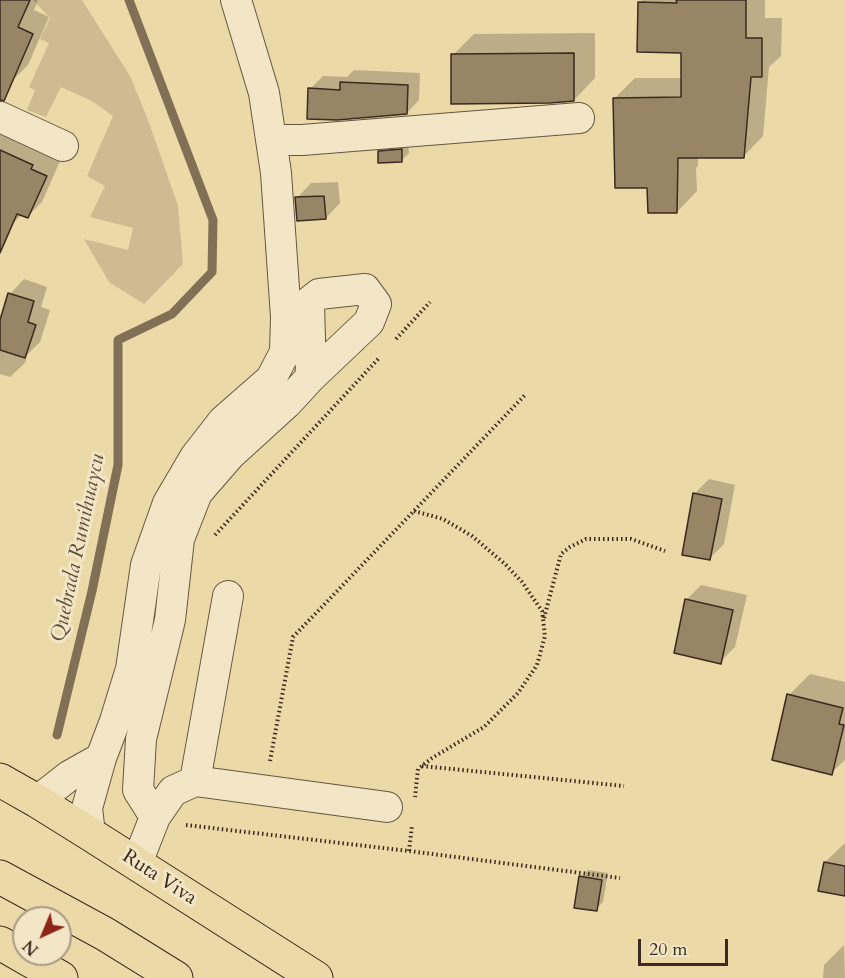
<!DOCTYPE html>
<html>
<head>
<meta charset="utf-8">
<style>
	body { margin:0 }
	#map { position:relative; width:845px; height:978px; overflow:hidden; background:#ecd9a8; font-family:Cardo,serif }
	canvas { display:block }
	.north { position:absolute; left:12px; top:906px; width:60px; height:60px; box-sizing:border-box; background:#f3e6c6; border:2px solid #a99b83; border-radius:50%; rotate:224deg; font-size:16px; font-weight:700; line-height:24px; text-align:center; color:#3b2a1f }
	.north::after { content:''; display:block; margin:auto; width:21px; height:27px; background:#8f2418; clip-path:polygon(50% 0,100% 100%,50% 72%,0 100%) }
	.scale { position:absolute; left:638px; top:939px; width:90px; height:27px; box-sizing:border-box; border:3px solid #3b2a1f; border-top:0; padding-left:8px; font-size:18px; line-height:21px; white-space:nowrap; color:#3b2a1f; -webkit-text-stroke:4px #f3e6c6; paint-order:stroke }
</style>
</head>
<body>
<div id="map">
<canvas width="845" height="978"></canvas>
<div class="north">N</div>
<div class="scale">20 m</div>
</div>
<script>
const ctx = document.querySelector('canvas').getContext('2d');
ctx.lineJoin = 'round';
function fill(path, color) { ctx.fillStyle = color; ctx.fill(path, 'evenodd'); }
const toPath = rows => new Path2D(rows.map(r => 'M' + r).join(''));
function strokePath(path, color, width, dash) { ctx.strokeStyle = color; ctx.lineWidth = width; ctx.lineCap = dash ? 'butt' : 'round'; ctx.setLineDash(dash || []); ctx.stroke(path); }
function drawText(font, color, halo, rows, align = 'center') {
  ctx.font = font + ' Cardo,serif'; ctx.lineWidth = 6; ctx.setLineDash([]); ctx.textBaseline = 'middle'; ctx.strokeStyle = halo; ctx.fillStyle = color; for (const [text, x, y, turn = 0] of rows) {
    ctx.save(); ctx.translate(x, y); ctx.rotate((+turn || 0) * Math.PI / 180); ctx.textAlign = isNaN(turn) ? turn : align; if (halo) ctx.strokeText(text, 0, 0); ctx.fillText(text, 0, 0); ctx.restore();
  }
}
const green = toPath([
	[33,0,82,0,130,76,148,120,178,206,183,264,144,304,109,282,84,239,128,250,133,228,90,217,105,186,87,176,113,116,92,101,61,87,46,117,27,110,35,90,29,87,49,43,40,39,50,18]
]);
const shadow = toPath([
	[0,0,38,0,34,10,49,17,28,65,11,82,0,77],
	[642,0,765,0,765,18,782,18,781,56,769,67,763,136,743,157,698,157,698,166,696,168,697,191,677,212,649,186,614,99,635,78,683,78,683,51,639,3],
	[595,33,595,78,574,100,453,55,474,34],
	[354,70,420,73,419,100,407,113,310,89,323,76,347,77],
	[0,128,46,151,45,154,60,161,42,202,27,217,22,214,11,226,0,221],
	[408,143,409,153,402,160,379,152,386,145],
	[338,182,340,203,326,218,297,198,311,183],
	[24,279,47,287,41,307,50,310,40,342,27,355,25,363,10,377,0,374,0,325,10,294],
	[709,479,735,485,724,544,709,559,694,494],
	[701,585,747,595,735,647,720,662,675,652,687,599],
	[810,674,845,682,845,760,831,773,789,695],
	[845,843,845,895,825,862],
	[588,870,608,873,603,902,596,909,581,877],
	[844,945,845,978,823,978,824,965]
]);
const stream = toPath([
	[57,735,92,591,118,465,118,340,172,314,212,272,213,220,129,0]
]);
const building = toPath([
	[0,0,30,0,18,27,33,34,4,101,0,100,0,0],
	[676,0,746,0,746,38,762,38,762,77,751,77,744,158,678,158,677,213,648,213,647,188,615,188,613,98,681,97,681,53,637,52,638,2,677,3,676,0],
	[574,53,574,101,550,103,451,104,451,54,574,53],
	[340,82,408,85,407,114,337,120,307,119,308,88,340,90,340,82],
	[402,149,402,162,378,163,378,151,402,149],
	[0,150,33,165,31,169,47,176,28,218,17,214,0,253,0,150],
	[324,196,326,219,297,221,295,197,324,196],
	[8,293,34,301,28,322,36,325,25,358,0,350,0,320,8,293],
	[693,493,722,499,710,560,682,555,693,493],
	[685,599,733,610,721,664,674,653,685,599],
	[787,694,843,708,839,724,844,725,832,775,772,760,787,694],
	[824,862,845,866,845,896,818,891,824,862],
	[579,876,602,880,597,911,574,908,579,876]
]);
const path = toPath([
	[396,339,430,302],
	[414,511,443,519,472,536,505,564,522,582,542,611,545,636,537,665,518,693,484,727,432,758,418,769,415,797],
	[215,535,379,358],
	[544,618,561,554,570,547,586,539,631,539,665,551],
	[270,761,293,637,525,395],
	[422,766,624,786],
	[186,825,409,851,620,878],
	[409,851,412,825]
]);
const minor = toPath([
	[0,117,63,146],
	[271,140,302,140,579,118],
	[195,781,228,596],
	[37,801,69,776,101,758],
	[155,817,138,790,141,739,170,620,179,539,197,493,230,455,287,403,311,377,309,302,319,294,365,289,376,304,369,322,311,377],
	[90,834,87,808,101,758,115,721,131,669,146,565,168,503,195,457,223,421,271,379,285,352,286,317,276,173,264,93,236,0],
	[137,863,155,817,173,791,195,781,387,807]
]);
const major = toPath([
	[0,780,37,801,90,834,316,978]
]);
const highway = toPath([
	[0,877,105,934,176,978],
	[0,943,61,978]
]);
const streetNames = [
	["Ruta Viva",159,878,33]
];
const waterNames = [
	["Quebrada Rumihuaycu",79,548,-78]
];
fill(green, '#cebb91');
fill(shadow, '#0003');
strokePath(stream, '#817055', 9);
fill(building, '#978566');
strokePath(building, '#3b2a1f', 1.5);
strokePath(minor, '#675641', 32);
strokePath(major, '#3b2a1f', 35);
strokePath(highway, '#3b2a1f', 35);
strokePath(path, '#3b2a1f', 4, [1.5, 3]);
strokePath(minor, '#f3e6c6', 30);
strokePath(major, '#ecd9a8', 33);
strokePath(highway, '#ecd9a8', 33);
drawText('20px', '#3b2a1f', '#f3e6c6', streetNames);
drawText('italic 21px', '#5e4d3a', '#f3e6c6', waterNames);
</script>
</body>
</html>
